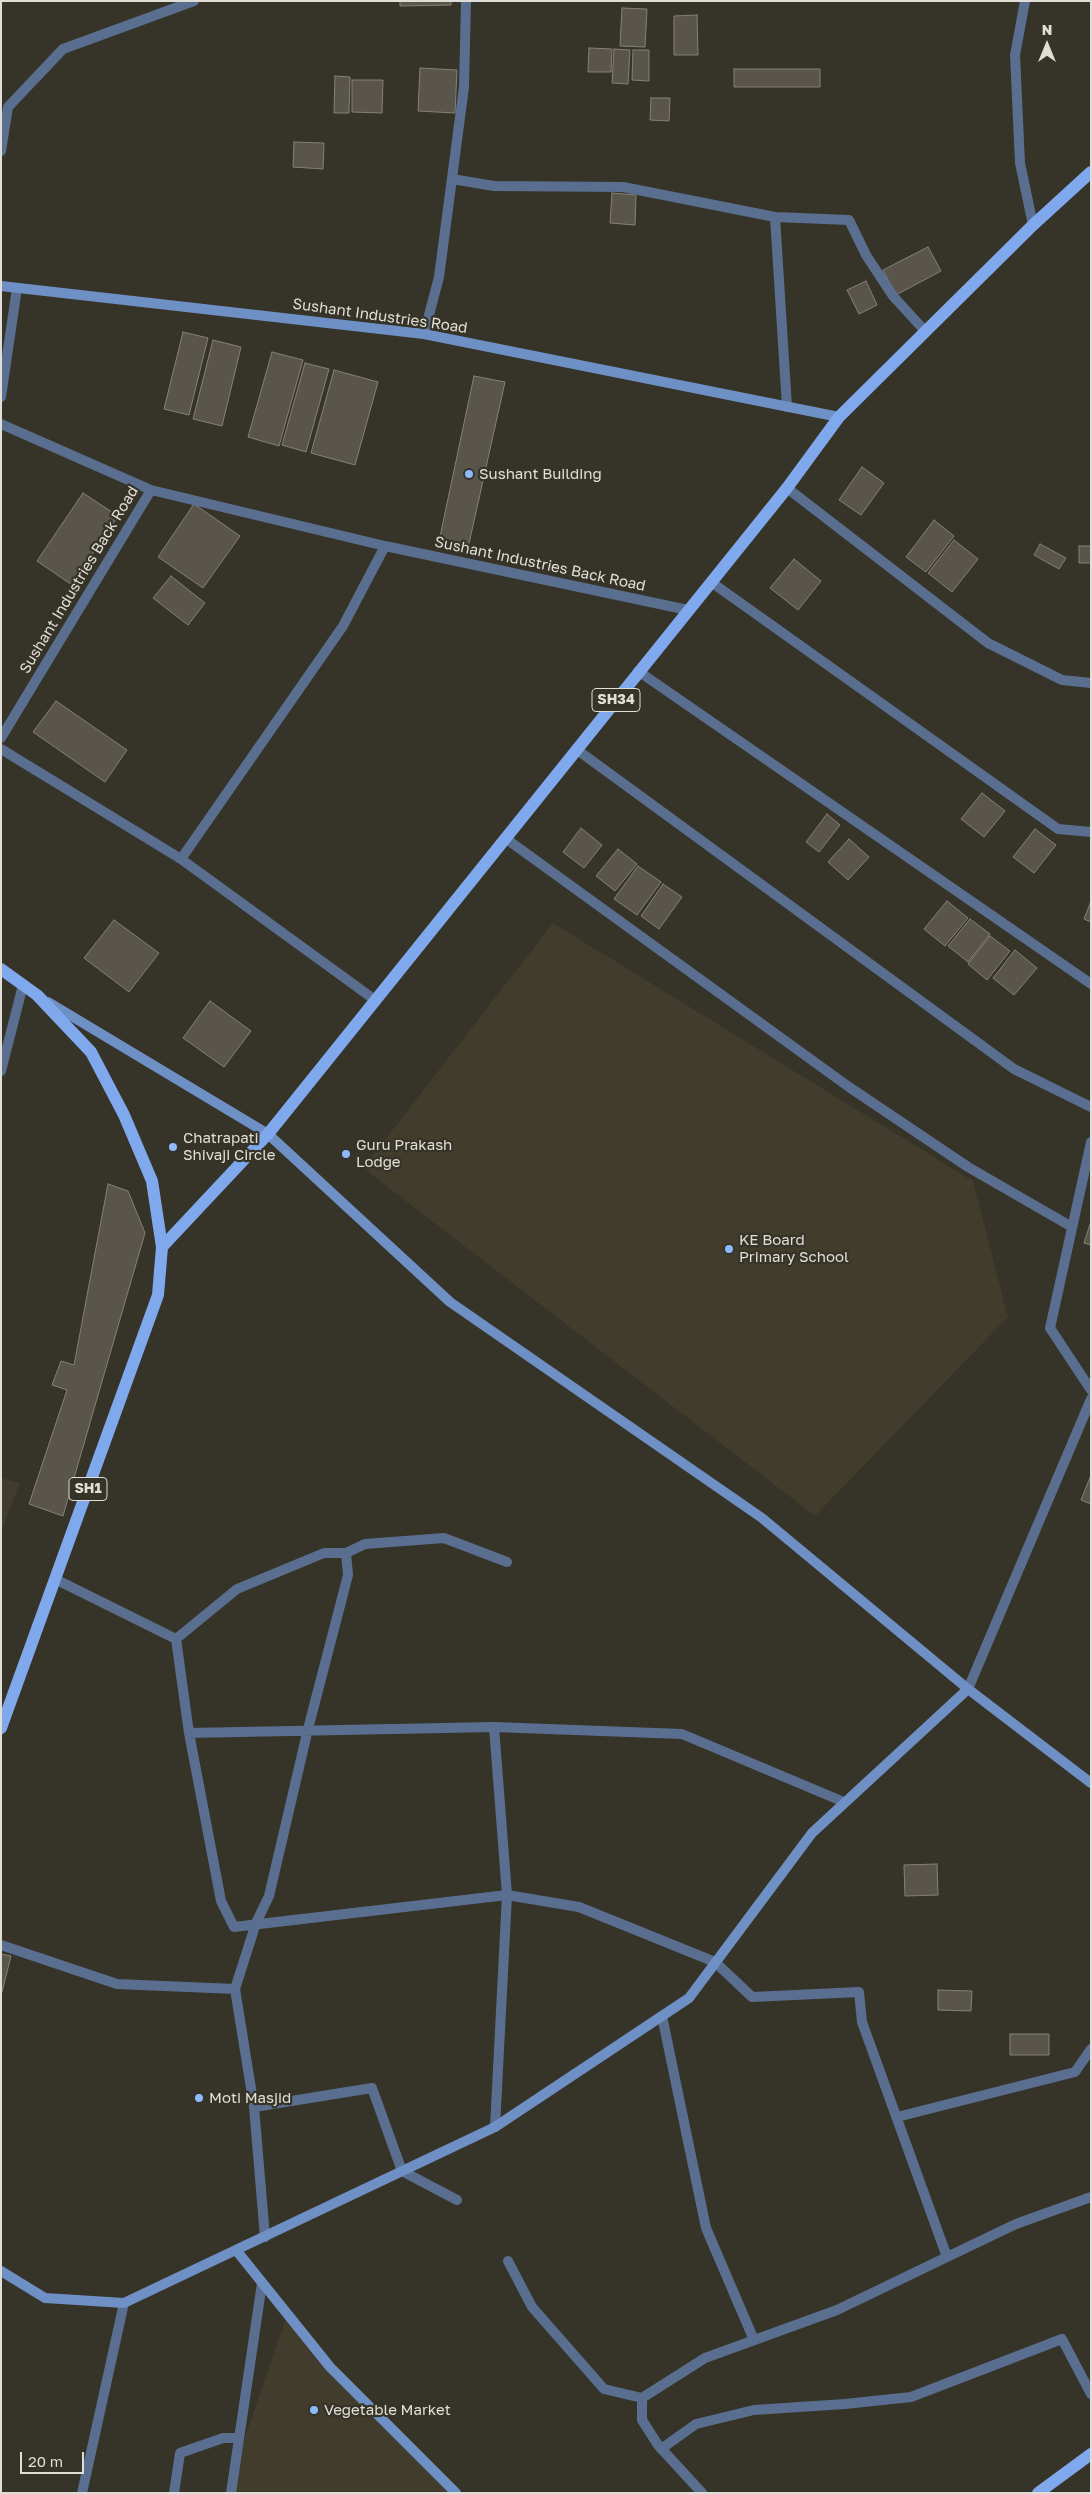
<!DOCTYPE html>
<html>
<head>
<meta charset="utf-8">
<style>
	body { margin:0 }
	#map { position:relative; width:1092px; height:2494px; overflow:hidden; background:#363328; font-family:"Golos Text",sans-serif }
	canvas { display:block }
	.frame { position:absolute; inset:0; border:2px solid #e0ded7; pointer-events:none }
	.north { position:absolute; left:1022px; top:20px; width:50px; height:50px; -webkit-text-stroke:4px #363328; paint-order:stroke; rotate:0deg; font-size:14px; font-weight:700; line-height:20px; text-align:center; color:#e0ded7 }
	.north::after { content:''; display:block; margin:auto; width:18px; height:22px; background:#e0ded7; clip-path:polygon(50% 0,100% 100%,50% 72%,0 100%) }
	.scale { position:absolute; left:20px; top:2452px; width:64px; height:22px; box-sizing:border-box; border:2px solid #e0ded7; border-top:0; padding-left:6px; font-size:15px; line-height:18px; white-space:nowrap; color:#e0ded7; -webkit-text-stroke:4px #363328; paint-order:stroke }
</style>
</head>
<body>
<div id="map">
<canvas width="1092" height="2494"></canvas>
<div class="frame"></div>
<div class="north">N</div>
<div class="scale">20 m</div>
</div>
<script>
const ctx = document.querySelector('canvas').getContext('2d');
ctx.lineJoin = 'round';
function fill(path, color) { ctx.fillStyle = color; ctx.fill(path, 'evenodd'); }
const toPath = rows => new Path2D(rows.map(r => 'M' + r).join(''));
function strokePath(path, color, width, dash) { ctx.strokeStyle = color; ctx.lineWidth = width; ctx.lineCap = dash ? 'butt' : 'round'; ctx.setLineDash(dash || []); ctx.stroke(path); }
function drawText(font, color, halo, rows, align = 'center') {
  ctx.font = font + ' "Golos Text",sans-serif'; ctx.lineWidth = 4.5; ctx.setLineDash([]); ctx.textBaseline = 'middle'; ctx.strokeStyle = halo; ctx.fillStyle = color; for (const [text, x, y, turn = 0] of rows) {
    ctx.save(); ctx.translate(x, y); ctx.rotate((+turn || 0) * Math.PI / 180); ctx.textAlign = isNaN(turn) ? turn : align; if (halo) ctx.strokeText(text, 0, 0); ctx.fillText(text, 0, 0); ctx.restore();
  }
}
const built = toPath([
	[553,923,973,1181,1008,1317,815,1516,363,1168],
	[1,1478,20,1483,1,1532],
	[287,2315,456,2493,234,2493,240,2452]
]);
const building = toPath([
	[400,1,451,1,451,5,400,6,400,1],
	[622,8,647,9,645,47,620,46,622,8],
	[697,15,698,55,674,55,674,16,697,15],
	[589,48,612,49,611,72,588,72,589,48],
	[614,49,630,50,628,84,612,83,614,49],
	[633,50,649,50,649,81,632,80,633,50],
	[420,68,457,70,455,113,418,111,420,68],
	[734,69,820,69,820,87,734,87,734,69],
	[335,76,350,77,349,113,334,113,335,76],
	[352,80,383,80,382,113,352,112,352,80],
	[651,98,670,98,669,121,650,120,651,98],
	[294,142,324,143,323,169,293,167,294,142],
	[612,193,636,195,635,225,610,223,612,193],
	[928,247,941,271,896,295,883,270,928,247],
	[866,281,877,305,859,314,847,290,866,281],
	[183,332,208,338,189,415,164,409,183,332],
	[213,340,241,347,222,426,193,419,213,340],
	[272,352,303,360,279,446,248,437,272,352],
	[305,363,329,369,306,452,282,445,305,363],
	[334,370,378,382,355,465,311,453,334,370],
	[474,376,505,382,468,548,438,546,474,376],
	[862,467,884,483,861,515,839,500,862,467],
	[83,493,118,516,72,585,37,561,83,493],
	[194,504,240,536,203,588,158,557,194,504],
	[934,520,954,536,926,572,906,557,934,520],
	[954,540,978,559,952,592,928,573,954,540],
	[1040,544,1066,558,1059,569,1034,555,1040,544],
	[1079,546,1091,546,1091,563,1079,563,1079,546],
	[794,559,821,581,798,610,770,588,794,559],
	[171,576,205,603,188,625,153,598,171,576],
	[56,701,127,750,105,782,33,732,56,701],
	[982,793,1005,811,984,837,961,819,982,793],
	[827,814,840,825,819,852,806,842,827,814],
	[581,828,602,845,584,868,563,852,581,828],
	[1035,829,1056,845,1034,873,1013,857,1035,829],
	[849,839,869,857,848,880,828,862,849,839],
	[618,849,637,864,615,891,596,876,618,849],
	[638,866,661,882,637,915,614,899,638,866],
	[663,884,682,897,659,929,641,916,663,884],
	[947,901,968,918,945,946,924,929,947,901],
	[1091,901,1091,922,1084,919,1091,901],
	[970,919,990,934,968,962,948,946,970,919],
	[114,920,159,953,129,992,84,958,114,920],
	[990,936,1010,951,987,980,968,964,990,936],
	[1015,950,1037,968,1014,995,993,978,1015,950],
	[210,1001,251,1031,224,1067,183,1038,210,1001],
	[108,1184,128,1191,145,1233,63,1516,29,1504,67,1390,52,1385,61,1361,74,1365,108,1184],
	[1091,1221,1091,1245,1084,1243,1091,1221],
	[1091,1475,1091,1504,1081,1500,1091,1475],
	[937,1864,938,1895,905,1896,904,1865,937,1864],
	[1,1954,11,1956,2,1992,1,1992,1,1954],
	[938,1990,972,1991,971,2011,938,2010,938,1990],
	[1010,2034,1049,2034,1049,2055,1010,2055,1010,2034]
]);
const lane = toPath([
	[174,2493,180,2453,223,2438,239,2438]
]);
const street = toPath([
	[1025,1,1015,55,1020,163,1033,225],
	[1,151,8,107,63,49,194,1],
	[452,179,494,186,623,187,775,217,849,220,866,255,893,296,925,331],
	[775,217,787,407],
	[424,334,439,277,464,87,466,1],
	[1,397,17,288],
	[1,424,151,490],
	[787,488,988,643,1062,680,1091,683],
	[711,582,1058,829,1091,832],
	[638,671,1091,984],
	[1,738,151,490,385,546,688,610],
	[1,749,181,859,375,1000],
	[576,749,1014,1069,1091,1107],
	[505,838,849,1087,968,1167,1072,1227],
	[181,859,343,626,385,546],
	[1,1071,23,985],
	[1091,1142,1050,1328,1091,1390],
	[55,1579,176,1639],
	[176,1639,189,1733,221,1901,234,1927,507,1895,579,1907,715,1962,752,1997,859,1992,862,2022,947,2257,837,2310,705,2358,642,2398,642,2420,658,2445,702,2493],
	[176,1639,237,1589,324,1553,346,1553,365,1544,444,1538,507,1562],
	[968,1689,1091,1399],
	[494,1727,682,1734,844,1802],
	[189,1733,494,1727,507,1895,495,2127],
	[1,1945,117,1984,235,1989],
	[662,2016,706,2228,754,2340],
	[254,2107,372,2088,402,2171,457,2200],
	[897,2117,1075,2072,1091,2049],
	[265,2237,254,2107,235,1989,256,1923,269,1896,308,1729,348,1575,346,1553],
	[947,2257,1016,2224,1091,2197],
	[508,2261,532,2307,604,2389,642,2398],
	[661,2449,696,2424,754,2410,845,2404,911,2397,1062,2339,1091,2394],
	[82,2493,124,2303],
	[231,2493,262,2283]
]);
const secondary = toPath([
	[1,286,424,334,839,417],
	[48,1002,268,1134,450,1302,762,1518,968,1689,1091,1783],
	[236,2250,330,2367,456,2493],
	[1,2271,45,2298,124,2303,495,2127,689,1998,812,1833,968,1689]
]);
const primary = toPath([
	[1,969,37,995,91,1052,124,1115,152,1181,162,1247,158,1295,1,1728],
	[162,1247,268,1134,787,488,839,417,1033,225,1091,172],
	[1038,2493,1091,2454]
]);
const markers = [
	[469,474,5,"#8eb9fc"],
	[173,1147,5,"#8eb9fc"],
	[346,1154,5,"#8eb9fc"],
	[729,1249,5,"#8eb9fc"],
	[199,2098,5,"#8eb9fc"],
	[314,2410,5,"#8eb9fc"]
];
const shields = [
	[616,700,48],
	[88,1489,38]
];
const shieldNames = [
	["SH34",616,700],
	["SH1",88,1489]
];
const streetNames = [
	["Sushant Industries Road",380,316,8],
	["Sushant Industries Back Road",540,564,12],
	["Sushant Industries Back Road",79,580,-59]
];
const poiNames = [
	["Sushant Building",479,474],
	["Chatrapati",183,1138],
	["Shivaji Circle",183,1155],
	["Guru Prakash",356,1145],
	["Lodge",356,1162],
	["KE Board",739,1240],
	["Primary School",739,1257],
	["Moti Masjid",209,2098],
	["Vegetable Market",324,2410]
];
fill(built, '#413c2c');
fill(building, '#59554a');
strokePath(building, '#858275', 1);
strokePath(lane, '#5a6f90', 10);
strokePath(street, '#5a6f90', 10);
strokePath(secondary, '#6f90c4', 10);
strokePath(primary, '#7fa9ec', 12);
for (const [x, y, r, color] of markers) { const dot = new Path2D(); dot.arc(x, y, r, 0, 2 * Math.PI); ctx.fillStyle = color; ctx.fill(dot); strokePath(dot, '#363328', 2); }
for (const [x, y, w] of shields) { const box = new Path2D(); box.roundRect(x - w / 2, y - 11.5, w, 23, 4); ctx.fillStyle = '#363328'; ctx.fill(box); strokePath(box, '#e0ded7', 1); }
drawText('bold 14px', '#e0ded7', null, shieldNames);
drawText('15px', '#e0ded7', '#363328', streetNames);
drawText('15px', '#e0ded7', '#363328', poiNames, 'left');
</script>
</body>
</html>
